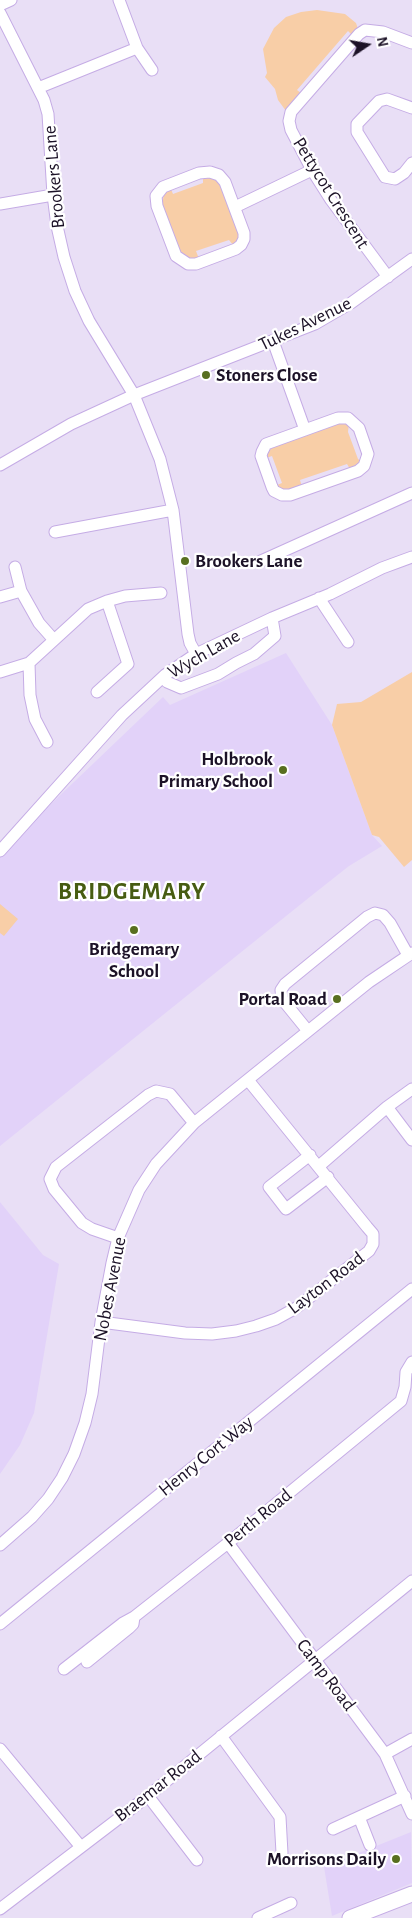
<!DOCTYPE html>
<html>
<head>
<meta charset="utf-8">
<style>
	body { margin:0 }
	#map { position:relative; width:412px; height:1918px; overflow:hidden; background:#e9dff6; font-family:"Alegreya Sans",sans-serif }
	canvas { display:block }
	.north { position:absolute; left:342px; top:20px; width:50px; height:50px; -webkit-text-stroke:4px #fff; paint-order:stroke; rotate:78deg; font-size:14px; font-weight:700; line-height:20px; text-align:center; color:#1c1227 }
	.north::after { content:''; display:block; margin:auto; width:18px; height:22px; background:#1c1227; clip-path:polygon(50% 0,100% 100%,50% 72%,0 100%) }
</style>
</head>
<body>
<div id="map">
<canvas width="412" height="1918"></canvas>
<div class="north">N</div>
</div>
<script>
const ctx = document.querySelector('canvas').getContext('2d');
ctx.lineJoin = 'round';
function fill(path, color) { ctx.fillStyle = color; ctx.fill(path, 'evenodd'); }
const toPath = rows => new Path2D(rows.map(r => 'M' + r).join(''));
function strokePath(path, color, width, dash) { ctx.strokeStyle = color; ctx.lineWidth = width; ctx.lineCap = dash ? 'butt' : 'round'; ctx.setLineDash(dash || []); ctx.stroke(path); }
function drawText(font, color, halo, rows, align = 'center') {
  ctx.font = font + ' "Alegreya Sans",sans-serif'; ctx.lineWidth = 4.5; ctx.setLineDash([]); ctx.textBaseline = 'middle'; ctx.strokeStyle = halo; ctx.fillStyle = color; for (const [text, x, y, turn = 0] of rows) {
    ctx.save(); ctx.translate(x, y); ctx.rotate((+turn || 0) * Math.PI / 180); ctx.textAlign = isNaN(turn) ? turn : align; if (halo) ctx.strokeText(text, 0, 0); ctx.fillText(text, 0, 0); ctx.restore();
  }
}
const built = toPath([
	[286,653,332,725,372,835,382,846,349,866,311,896,0,1146,0,857,30,824,163,697,170,705],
	[0,1202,43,1255,59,1264,34,1413,20,1445,0,1474],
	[411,1832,412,1883,332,1916,324,1867]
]);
const green = toPath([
	[317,10,345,14,356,23,358,29,352,35,348,31,297,90,301,93,286,111,278,100,275,89,265,77,267,73,263,49,274,28,286,17,301,12],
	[203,175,218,180,239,230,239,240,233,245,229,240,196,251,199,259,191,261,178,251,162,207,163,200,164,192,170,187,173,194,203,183],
	[344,421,349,423,348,432,358,459,362,462,350,469,347,464,300,480,302,487,281,491,277,485,282,483,272,456,266,458,266,453,274,446],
	[412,672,412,860,404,867,379,837,372,835,332,725,337,704,361,702],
	[0,904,18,919,4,936,0,933]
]);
const minor = toPath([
	[119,0,137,48,152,70],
	[0,5,11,0],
	[0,13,44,100,48,114,53,195,57,226,64,257,75,291,89,321,134,395,160,459,173,510,188,634,190,643,196,654],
	[38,88,137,48],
	[412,108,387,99,379,101,357,124,357,132,385,177,395,179,404,173,412,163],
	[210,172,219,175,225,182,244,233,244,239,241,245,236,249,196,264,188,264,176,256,157,206,156,196,163,187,199,173,210,172],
	[0,204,53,195],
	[235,207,312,170],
	[388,277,331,200,312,170,291,130,289,121,291,112,359,34,365,30,383,32,412,43],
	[273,341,305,430],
	[338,418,348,418,359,428,368,454,364,466,358,471,290,495,282,495,274,491,272,487,261,456,262,452,266,444,338,418],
	[0,465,71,424,134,395,315,324,351,303,412,259],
	[55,532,173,510],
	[261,561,412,493],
	[15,567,21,591],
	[0,597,21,591,39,623,54,640],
	[319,598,348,642],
	[29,663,30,695,35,719,47,742],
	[0,672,29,663,88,609,107,601,125,596,161,593],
	[165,675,167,682,181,688,218,674,236,663,254,654,275,636,272,618],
	[97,692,128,664,107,601],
	[0,851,122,715,165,675,196,654,272,618,330,594,382,568,412,557],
	[308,1031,282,999,281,990,285,984,367,917,375,913,383,915,390,923,408,955],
	[387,1107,412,1140],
	[310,1155,269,1187,286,1209,328,1177],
	[319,1166,387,1107,412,1089],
	[118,1238,92,1229,82,1223,54,1189,50,1179,56,1167,148,1095,156,1091,170,1094,194,1123],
	[101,1322,185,1333,212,1334,236,1331,256,1326,276,1319,296,1308,369,1251,373,1244,373,1234,367,1227,248,1080],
	[228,1543,385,1754,412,1814],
	[0,1545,32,1517,48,1499,62,1478,74,1454,85,1423,92,1394,101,1322,112,1263,118,1238,139,1190,156,1164,194,1123,369,982,412,953],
	[0,1624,412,1289],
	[87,1662,129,1628,133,1624,134,1617,228,1543,401,1401,405,1387,406,1372,412,1362],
	[64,1669,123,1623,134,1617],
	[221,1736,280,1817,282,1853],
	[0,1749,81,1847],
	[385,1754,412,1739],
	[148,1796,197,1860],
	[359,1817,370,1845],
	[333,1829,405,1796],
	[0,1909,148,1796,412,1581],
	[258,1918,291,1903]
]);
const major = toPath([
	[350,1918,412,1894]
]);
const markers = [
	[206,375,5,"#586f20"],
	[185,561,5,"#586f20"],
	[283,770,5,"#586f20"],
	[134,930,5,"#586f20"],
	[337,999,5,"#586f20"],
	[396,1859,5,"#586f20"]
];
const streetNames = [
	["Brookers Lane",54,177,-95],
	["Pettycot Crescent",331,193,58],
	["Tukes Avenue",305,324,-26],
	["Wych Lane",204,654,-30],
	["Layton Road",326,1283,-37],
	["Nobes Avenue",110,1289,-79],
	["Henry Cort Way",206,1456,-39],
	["Perth Road",258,1518,-39],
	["Camp Road",326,1675,53],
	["Braemar Road",158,1786,-38]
];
const poiNames = [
	["Stoners Close",216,375,"left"],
	["Brookers Lane",195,561,"left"],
	["Holbrook",273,759],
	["Primary School",273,781],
	["Bridgemary",134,949,"center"],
	["School",134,971,"center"],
	["Portal Road",327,999],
	["Morrisons Daily",386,1859]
];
const districtNames = [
	["BRIDGEMARY",132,892]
];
fill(built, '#e2d2f9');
fill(green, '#f8cea7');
strokePath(minor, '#c5ace5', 13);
strokePath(major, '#c5ace5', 17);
strokePath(minor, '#fff', 11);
strokePath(major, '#fff', 15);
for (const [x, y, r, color] of markers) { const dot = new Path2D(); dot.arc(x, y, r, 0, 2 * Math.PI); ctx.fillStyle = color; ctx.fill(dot); strokePath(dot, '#fff', 2); }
drawText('19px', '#1c1227', '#fff', streetNames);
drawText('bold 19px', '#1c1227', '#fff', poiNames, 'right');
ctx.letterSpacing = '1px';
drawText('bold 24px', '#475c12', '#fff', districtNames);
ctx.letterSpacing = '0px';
</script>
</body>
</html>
